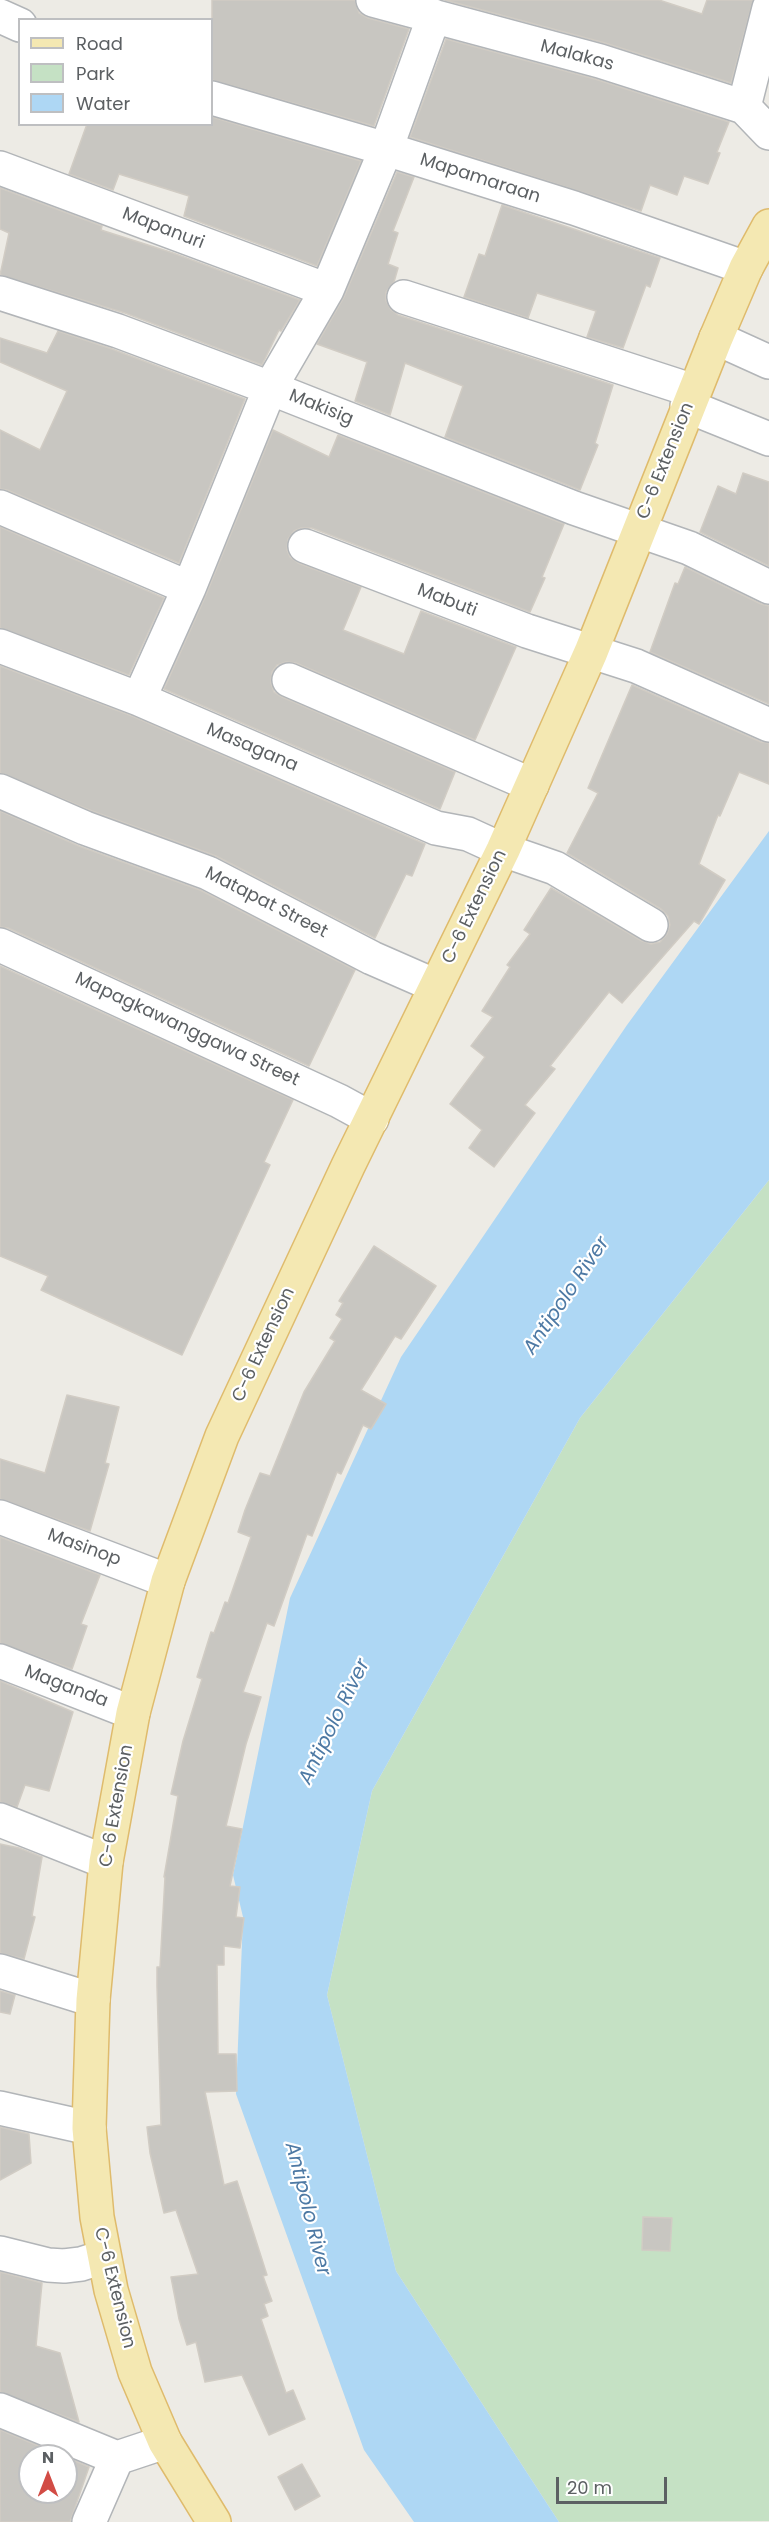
<!DOCTYPE html>
<html>
<head>
<meta charset="utf-8">
<style>
	body { margin:0 }
	#map { position:relative; width:769px; height:2522px; overflow:hidden; background:#edebe5; font-family:Poppins,sans-serif }
	canvas { display:block }
	.legend { position:absolute; left:18px; top:18px; width:195px; height:108px; box-sizing:border-box; background:#fff; border:2px solid #bebfc1; margin:0; padding:8px 10px; list-style:none; font-size:18px; color:#5c6063 }
	.legend li { display:flex; align-items:center; gap:12px; height:30px }
	.legend b { width:30px; border:2px solid #bebfc1 }
	.north { position:absolute; left:18px; top:2444px; width:60px; height:60px; box-sizing:border-box; background:#fff; border:2px solid #bebfc1; border-radius:50%; rotate:0deg; font-size:16px; font-weight:700; line-height:24px; text-align:center; color:#5c6063 }
	.north::after { content:''; display:block; margin:auto; width:21px; height:27px; background:#d24c45; clip-path:polygon(50% 0,100% 100%,50% 72%,0 100%) }
	.scale { position:absolute; left:556px; top:2477px; width:111px; height:27px; box-sizing:border-box; border:3px solid #5c6063; border-top:0; padding-left:8px; font-size:18px; line-height:21px; white-space:nowrap; color:#5c6063; -webkit-text-stroke:4px #fff; paint-order:stroke }
</style>
</head>
<body>
<div id="map">
<canvas width="769" height="2522"></canvas>
<ul class="legend">
<li><b style="height:8px;background:#f4e8b2"></b>Road</li>
<li><b style="height:16px;background:#c5e1c4"></b>Park</li>
<li><b style="height:16px;background:#aed7f4"></b>Water</li>
</ul>
<div class="north">N</div>
<div class="scale">20 m</div>
</div>
<script>
const ctx = document.querySelector('canvas').getContext('2d');
ctx.lineJoin = 'round';
function fill(path, color) { ctx.fillStyle = color; ctx.fill(path, 'evenodd'); }
const toPath = rows => new Path2D(rows.map(r => 'M' + r).join(''));
function strokePath(path, color, width, dash) { ctx.strokeStyle = color; ctx.lineWidth = width; ctx.lineCap = dash ? 'butt' : 'round'; ctx.setLineDash(dash || []); ctx.stroke(path); }
function drawText(font, color, halo, rows, align = 'center') {
  ctx.font = font + ' Poppins,sans-serif'; ctx.lineWidth = 4.5; ctx.setLineDash([]); ctx.textBaseline = 'middle'; ctx.strokeStyle = halo; ctx.fillStyle = color; for (const [text, x, y, turn = 0] of rows) {
    ctx.save(); ctx.translate(x, y); ctx.rotate((+turn || 0) * Math.PI / 180); ctx.textAlign = isNaN(turn) ? turn : align; if (halo) ctx.strokeText(text, 0, 0); ctx.fillText(text, 0, 0); ctx.restore();
  }
}
const green = toPath([
	[769,1180,769,2521,559,2522,396,2271,327,1995,372,1791,580,1418]
]);
const water = toPath([
	[769,831,769,1180,580,1418,372,1791,327,1995,396,2271,559,2522,414,2522,364,2450,236,2094,243,1917,233,1875,290,1598,401,1357,627,1025]
]);
const building = toPath([
	[212,0,355,0,359,13,368,18,409,29,374,126,212,80,212,0],
	[445,0,659,0,702,14,707,0,753,0,731,83,605,43,445,0],
	[446,39,595,79,729,122,717,152,720,153,708,184,684,176,677,195,650,185,641,211,410,137,446,39],
	[212,117,361,161,317,266,184,216,189,196,119,174,113,190,69,174,87,124,212,124,212,117],
	[397,172,414,177,393,231,398,233,388,264,398,268,394,282,386,292,386,301,391,310,398,315,613,385,595,443,598,445,580,490,445,437,463,386,405,363,390,415,355,401,367,362,317,344,344,297,397,172],
	[0,188,102,226,101,230,173,253,300,300,281,331,279,330,262,365,125,313,0,275,9,233,0,229,0,188],
	[502,205,660,258,650,287,646,285,623,348,587,337,596,311,537,293,528,318,464,297,479,254,485,256,502,205],
	[58,331,112,349,245,399,179,563,7,490,0,489,0,430,40,450,67,391,0,362,0,338,47,353,58,331],
	[273,430,329,457,338,435,564,524,542,577,545,578,530,612,312,528,301,528,294,531,288,539,287,550,290,557,298,563,361,587,343,630,404,654,421,611,516,647,475,740,296,663,286,662,277,665,272,672,271,683,274,692,282,697,455,772,440,809,164,689,206,595,273,430],
	[743,473,769,482,769,566,700,532,718,486,736,494,743,473],
	[0,527,164,598,129,675,0,628,0,527],
	[685,567,761,604,769,606,769,704,650,652,675,583,678,584,685,567],
	[0,666,132,716,425,844,412,876,406,874,375,938,216,856,92,811,0,773,0,666],
	[632,685,761,742,769,743,769,784,739,772,720,816,718,815,699,864,725,880,699,924,694,921,622,1003,609,992,550,1066,555,1069,525,1105,535,1113,494,1167,469,1148,482,1130,450,1104,485,1057,471,1046,493,1017,482,1011,510,967,507,965,530,934,524,930,551,888,642,941,651,944,660,942,667,934,670,925,668,916,661,909,567,853,598,793,588,788,632,685],
	[0,811,79,846,200,890,355,970,309,1066,8,928,0,927,0,811],
	[0,966,293,1100,264,1162,270,1165,182,1355,41,1290,48,1276,0,1256,0,966],
	[374,1246,436,1286,401,1339,395,1336,361,1390,386,1404,371,1429,363,1425,341,1474,337,1472,312,1536,307,1534,274,1626,267,1623,243,1692,261,1697,246,1744,226,1826,242,1829,230,1886,240,1887,236,1917,244,1918,240,1948,224,1946,224,1965,217,1965,218,2054,236,2054,237,2091,205,2092,224,2185,237,2181,267,2275,263,2276,272,2301,264,2304,268,2316,261,2319,286,2393,293,2390,305,2419,269,2435,242,2375,205,2382,196,2342,187,2345,179,2319,171,2277,198,2274,176,2210,164,2213,150,2153,147,2127,161,2125,157,1986,157,1967,160,1967,165,1877,164,1877,178,1796,171,1794,183,1741,202,1679,197,1677,211,1632,214,1633,225,1602,228,1603,251,1537,238,1532,245,1510,260,1473,270,1476,304,1392,335,1341,330,1338,342,1319,336,1315,343,1303,339,1301,374,1246],
	[67,1395,119,1407,105,1463,109,1464,90,1531,0,1499,0,1459,45,1473,67,1395],
	[0,1537,100,1575,81,1624,87,1626,72,1669,0,1643,0,1537],
	[0,1681,73,1712,49,1791,25,1785,17,1807,0,1802,0,1681],
	[0,1844,19,1848,42,1857,32,1916,35,1917,24,1959,0,1953,0,1844],
	[0,1991,15,1995,10,2014,0,2012,0,1991],
	[0,2127,29,2134,31,2163,0,2180,0,2127],
	[643,2217,672,2218,670,2251,642,2250,643,2217],
	[0,2272,42,2283,36,2346,60,2353,79,2422,0,2392,0,2272],
	[0,2430,63,2456,30,2456,30,2492,66,2492,66,2457,89,2467,70,2522,0,2522,0,2430],
	[302,2464,320,2496,295,2510,278,2477,302,2464]
]);
const minor = toPath([
	[373,0,600,61,744,107,769,133],
	[0,16,20,25],
	[212,98,386,149,574,208,746,268],
	[744,107,769,8],
	[0,168,327,290],
	[0,293,118,331,270,388,574,508,689,548,769,587],
	[404,297,694,391],
	[716,338,769,362],
	[687,406,769,439],
	[0,507,189,588],
	[305,546,527,631,636,666,769,725],
	[0,646,139,699,436,828,468,834,503,850,555,868,651,925],
	[289,680,532,785],
	[139,699,189,588,270,388,327,290,386,149,434,16],
	[0,791,85,828,208,873,372,958,436,986],
	[0,945,339,1101,372,1119],
	[0,1517,168,1581],
	[0,1661,133,1713],
	[0,1820,106,1862],
	[0,1971,93,2000],
	[0,2108,89,2128],
	[0,2253,48,2265,64,2266,81,2264,103,2257],
	[0,2410,117,2458,165,2442],
	[89,2522,117,2458]
]);
const major = toPath([
	[214,2522,165,2442,135,2372,111,2290,97,2217,89,2128,93,2000,106,1862,133,1713,168,1581,222,1436,348,1166,503,850,591,652,716,338,746,268,769,226]
]);
const streetNames = [
	["Malakas",577,56,15],
	["Mapamaraan",480,179,18],
	["Mapanuri",163,229,21],
	["Makisig",321,408,22],
	["C-6 Extension",666,461,-68],
	["Mabuti",447,601,21],
	["Masagana",252,748,23],
	["Matapat Street",266,903,27],
	["C-6 Extension",475,907,-64],
	["Mapagkawanggawa Street",187,1030,25],
	["C-6 Extension",264,1345,-65],
	["Masinop",84,1548,20],
	["Maganda",66,1687,21],
	["C-6 Extension",117,1806,-80],
	["C-6 Extension",114,2288,76]
];
const waterNames = [
	["Antipolo River",567,1296,-56],
	["Antipolo River",335,1722,-64],
	["Antipolo River",307,2209,76]
];
fill(green, '#c5e1c4');
fill(water, '#aed7f4');
fill(building, '#c8c6c1');
strokePath(building, '#d1ccc4', 1.5);
strokePath(minor, '#b2b5b8', 36);
strokePath(major, '#dfbb6c', 36);
strokePath(minor, '#fff', 33);
strokePath(major, '#f4e8b2', 33);
drawText('18px', '#5c6063', '#fff', streetNames);
drawText('italic 20px', '#4d79a4', '#fff', waterNames);
</script>
</body>
</html>
